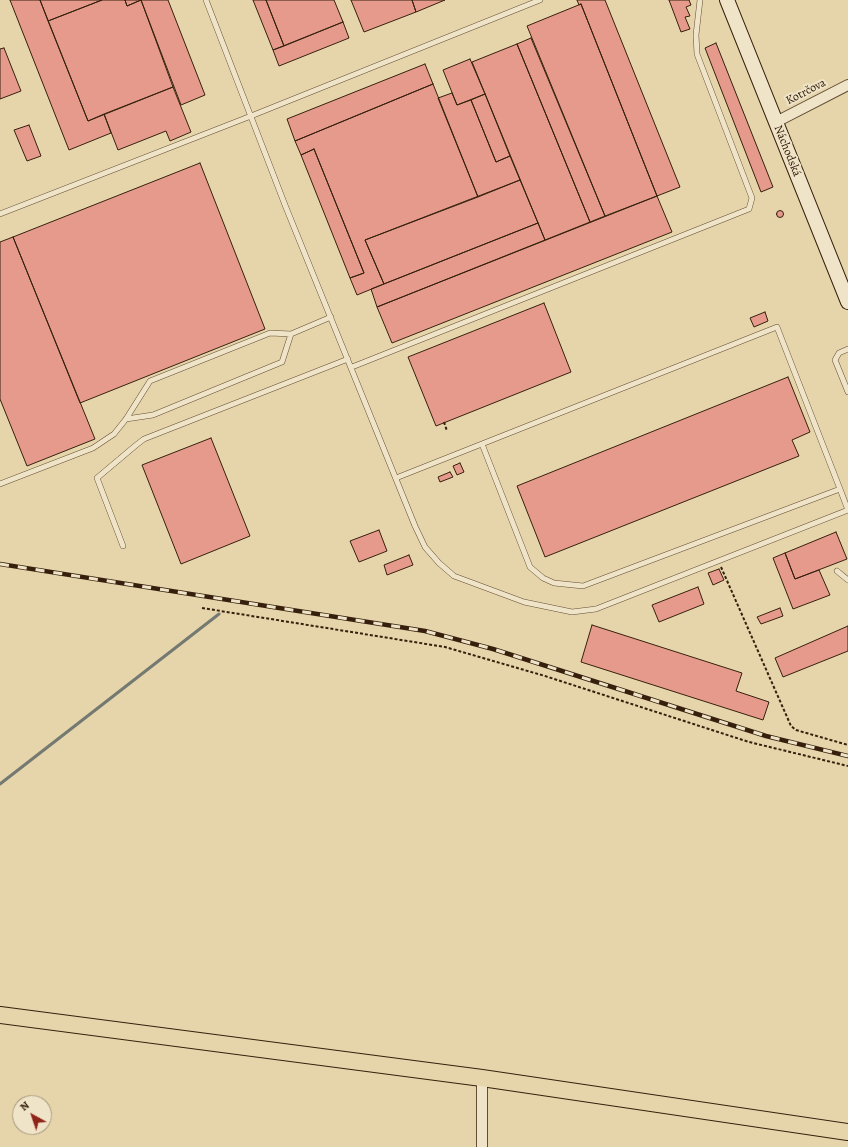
<!DOCTYPE html>
<html>
<head>
<meta charset="utf-8">
<style>
	body { margin:0 }
	#map { position:relative; width:848px; height:1147px; overflow:hidden; background:#e6d5aa; font-family:Alegreya,serif }
	canvas { display:block }
	.north { position:absolute; left:12px; top:1095px; width:40px; height:40px; box-sizing:border-box; background:#efe4c8; border:1px solid #a5967d; border-radius:50%; rotate:320deg; font-size:11px; font-weight:700; line-height:16px; text-align:center; color:#36200d }
	.north::after { content:''; display:block; margin:auto; width:14px; height:18px; background:#8f2418; clip-path:polygon(50% 0,100% 100%,50% 72%,0 100%) }
</style>
</head>
<body>
<div id="map">
<canvas width="848" height="1147"></canvas>
<div class="north">N</div>
</div>
<script>
const ctx = document.querySelector('canvas').getContext('2d');
ctx.lineJoin = 'round';
const toPath = rows => new Path2D(rows.map(r => 'M' + r).join(''));
function strokePath(path, color, width, dash) { ctx.strokeStyle = color; ctx.lineWidth = width; ctx.lineCap = dash ? 'butt' : 'round'; ctx.setLineDash(dash || []); ctx.stroke(path); }
function fill(path, color) { ctx.fillStyle = color; ctx.fill(path, 'evenodd'); }
function drawText(font, color, halo, rows, align = 'center') {
  ctx.font = font + ' Alegreya,serif'; ctx.lineWidth = 4; ctx.setLineDash([]); ctx.textBaseline = 'middle'; ctx.strokeStyle = halo; ctx.fillStyle = color; for (const [text, x, y, turn = 0] of rows) {
    ctx.save(); ctx.translate(x, y); ctx.rotate((+turn || 0) * Math.PI / 180); ctx.textAlign = isNaN(turn) ? turn : align; if (halo) ctx.strokeText(text, 0, 0); ctx.fillText(text, 0, 0); ctx.restore();
  }
}
const stream = toPath([
	[0,784,219,614]
]);
const building = toPath([
	[10,0,40,0,88,121,104,114,111,133,69,150,10,0],
	[40,0,102,0,48,21,40,0],
	[102,0,125,0,127,6,141,0,173,87,88,121,48,21,102,0],
	[125,0,141,0,127,6,125,0],
	[141,0,168,0,205,95,181,105,141,0],
	[253,0,266,0,284,46,273,50,253,0],
	[266,0,334,0,343,22,284,46,266,0],
	[351,0,412,0,416,12,364,32,351,0],
	[412,0,445,0,416,12,412,0],
	[577,0,605,0,680,187,657,196,581,4,579,5,577,0],
	[669,0,689,0,691,5,686,7,690,16,685,17,690,29,681,32,669,0],
	[581,4,657,196,605,216,527,26,581,4],
	[343,22,349,38,279,66,273,50,343,22],
	[531,38,605,216,590,222,517,44,531,38],
	[716,43,773,187,761,192,705,48,716,43],
	[517,44,590,222,545,240,472,62,517,44],
	[4,48,21,91,0,99,0,49,4,48],
	[470,59,485,94,457,105,443,70,470,59],
	[425,64,433,84,295,141,287,119,425,64],
	[433,84,478,197,365,240,384,284,357,295,350,278,364,273,314,149,301,155,295,141,433,84],
	[173,87,191,132,170,141,166,131,118,150,104,114,173,87],
	[452,93,457,105,471,100,496,162,510,156,520,180,478,197,438,98,452,93],
	[485,94,510,156,496,162,471,100,485,94],
	[29,125,41,156,27,161,14,130,29,125],
	[314,149,364,273,350,278,301,155,314,149],
	[200,163,265,329,80,403,13,237,200,163],
	[520,180,538,223,384,284,365,240,520,180],
	[657,196,672,232,392,343,377,307,657,196],
	'776.5 214a3.5 3.5 0 1 1 7 0a3.5 3.5 0 1 1-7 0Z',
	[538,223,545,240,377,307,371,289,538,223],
	[13,237,95,439,27,466,0,399,0,242,13,237],
	[544,303,571,372,436,426,408,357,544,303],
	[765,312,768,321,754,327,750,318,765,312],
	[788,377,810,432,792,440,799,456,545,557,517,486,788,377],
	[211,438,250,536,181,564,142,465,211,438],
	[460,463,464,472,457,475,453,466,460,463],
	[450,472,453,477,440,482,438,477,450,472],
	[379,530,387,551,359,562,350,541,379,530],
	[836,532,847,559,795,579,785,553,836,532],
	[785,553,795,579,819,570,830,595,793,609,773,558,785,553],
	[409,555,413,565,387,575,384,565,409,555],
	[719,569,724,580,713,585,708,573,719,569],
	[698,587,704,604,659,622,652,605,698,587],
	[780,608,783,616,761,624,757,617,780,608],
	[592,625,742,673,736,691,769,702,763,720,581,662,592,625],
	[848,626,848,651,783,677,775,658,848,626]
]);
const path = toPath([
	[444,422,447,431],
	[721,567,791,726,796,730,848,745],
	[202,608,445,647,545,676,749,742,848,766]
]);
const lane = toPath([
	[206,0,285,205,415,526,425,547,439,563,454,576,524,602,572,612,596,609,848,510],
	[0,214,251,116,540,0],
	[848,349,839,353,835,360,848,392],
	[352,367,749,209,752,198,697,54,696,35,700,0],
	[126,419,153,415,282,362,291,334],
	[396,478,777,327,840,489,583,586,554,583,543,578,530,567,482,444],
	[0,484,93,448,114,434,126,419,150,381,270,333,291,334,331,317],
	[840,489,848,510],
	[123,546,97,478,135,446,144,439,348,359],
	[837,571,848,580]
]);
const street = toPath([
	[776,122,848,85],
	[482,1078,482,1147]
]);
const secondary = toPath([
	[727,0,848,302]
]);
const primary = toPath([
	[0,1015,482,1078,848,1132]
]);
const rail = toPath([
	[0,564,425,631,493,649,766,736,848,756]
]);
const streetNames = [
	["Kotrčova",806,92,-27],
	["Náchodská",787,151,68]
];
strokePath(stream, '#747972', 3);
fill(building, '#e59a8c');
strokePath(building, '#36200d', 1);
strokePath(lane, '#624d34', 6);
strokePath(street, '#624d34', 12);
strokePath(secondary, '#36200d', 16);
strokePath(primary, '#36200d', 18);
strokePath(path, '#36200d', 2, [3, 2]);
strokePath(lane, '#efe4c8', 5);
strokePath(street, '#efe4c8', 10);
strokePath(secondary, '#efe4c8', 14);
strokePath(primary, '#e6d5aa', 16);
strokePath(rail, '#36200d', 4.5);
strokePath(rail, '#efe4c8', 3, [9]);
drawText('12px', '#36200d', '#efe4c8', streetNames);
</script>
</body>
</html>
